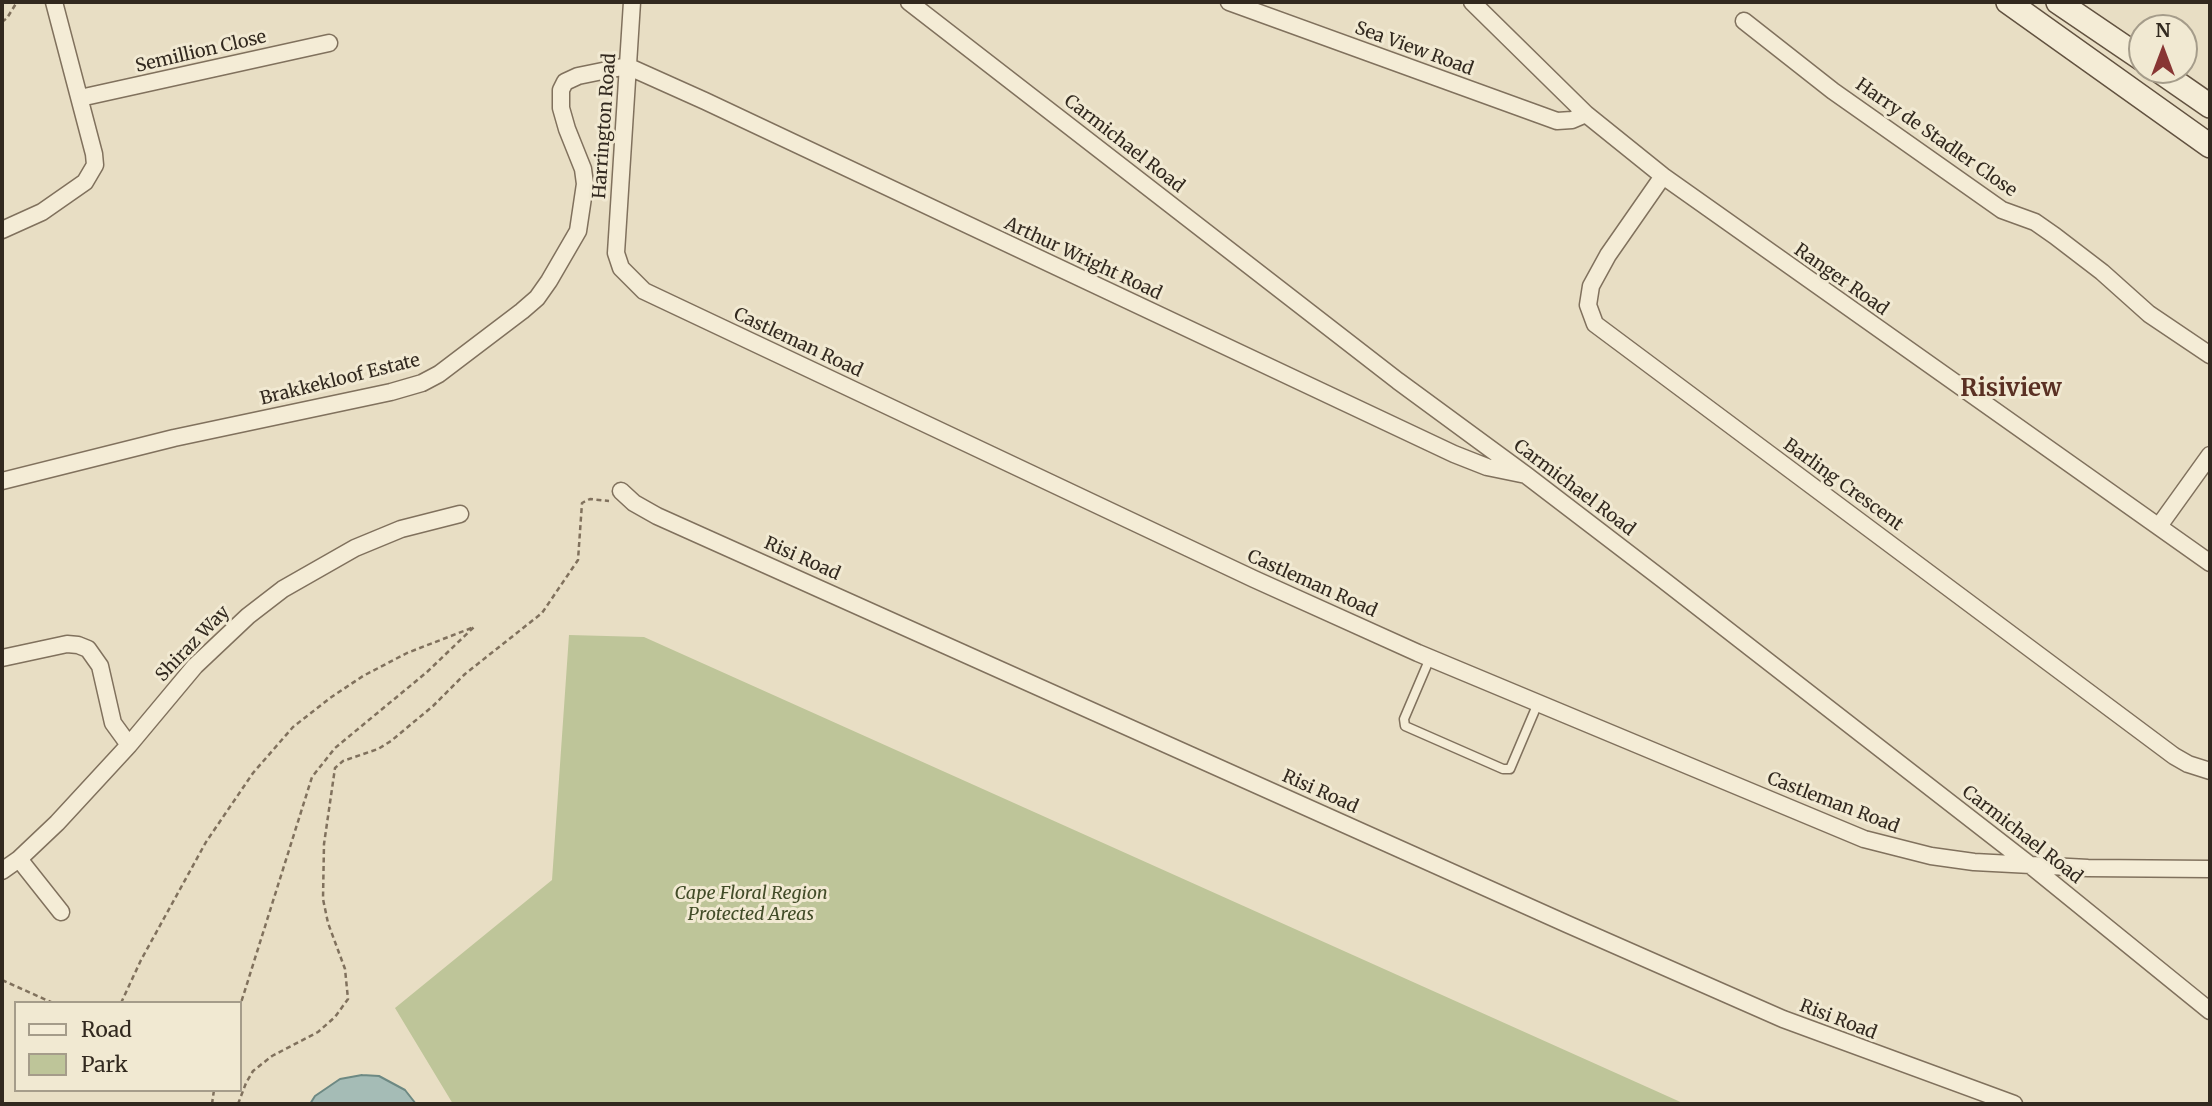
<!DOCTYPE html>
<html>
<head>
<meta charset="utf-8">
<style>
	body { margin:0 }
	#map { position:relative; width:2212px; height:1106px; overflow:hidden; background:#e8dec4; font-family:Merriweather,serif }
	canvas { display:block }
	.frame { position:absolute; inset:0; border:4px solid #32291f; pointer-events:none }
	.legend { position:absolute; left:14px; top:1001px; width:228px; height:91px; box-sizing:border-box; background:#f1e9d2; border:2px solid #a59c8a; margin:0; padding:9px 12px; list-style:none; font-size:21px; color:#32291f }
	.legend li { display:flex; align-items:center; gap:14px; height:35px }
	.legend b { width:35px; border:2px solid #a59c8a }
	.north { position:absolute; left:2128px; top:14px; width:70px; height:70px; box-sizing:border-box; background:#f1e9d2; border:2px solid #a59c8a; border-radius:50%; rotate:0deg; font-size:19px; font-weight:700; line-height:28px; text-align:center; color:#32291f }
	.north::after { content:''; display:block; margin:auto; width:24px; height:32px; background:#883634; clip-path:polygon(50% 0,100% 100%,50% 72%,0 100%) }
</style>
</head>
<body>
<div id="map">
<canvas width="2212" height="1106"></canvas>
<div class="frame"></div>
<ul class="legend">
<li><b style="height:9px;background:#f4ecd6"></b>Road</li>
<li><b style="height:19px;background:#bec599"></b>Park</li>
</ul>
<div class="north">N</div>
</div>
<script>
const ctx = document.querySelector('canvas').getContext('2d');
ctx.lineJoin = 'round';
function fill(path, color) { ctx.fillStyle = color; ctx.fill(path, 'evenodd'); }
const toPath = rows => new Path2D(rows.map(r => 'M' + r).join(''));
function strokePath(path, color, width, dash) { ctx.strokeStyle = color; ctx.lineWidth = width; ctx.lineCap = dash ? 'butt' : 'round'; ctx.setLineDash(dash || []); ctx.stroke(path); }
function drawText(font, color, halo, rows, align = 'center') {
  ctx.font = font + ' Merriweather,serif'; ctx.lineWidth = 6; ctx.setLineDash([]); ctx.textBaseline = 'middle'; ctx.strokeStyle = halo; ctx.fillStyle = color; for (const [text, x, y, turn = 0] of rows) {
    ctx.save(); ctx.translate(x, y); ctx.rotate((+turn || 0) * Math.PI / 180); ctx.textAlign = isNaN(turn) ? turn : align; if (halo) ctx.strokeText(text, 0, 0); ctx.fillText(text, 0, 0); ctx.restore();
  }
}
const green = toPath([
	[569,635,644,637,1685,1104,453,1104,395,1008,552,880]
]);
const water = toPath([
	[362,1075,379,1076,405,1090,416,1104,310,1104,315,1096,340,1079,362,1075]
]);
const path = toPath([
	[2,22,7,18,17,2],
	[2,980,53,1003],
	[121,1003,141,960,206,842,253,773,293,727,330,698,363,676,407,653,474,627,427,672,335,748,312,777,240,1006],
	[212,1104,214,1090],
	[238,1104,246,1083,253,1071,272,1056,318,1032,335,1017,348,999,345,969,328,923,323,899,324,844,335,768,343,761,378,749,391,741,433,706,465,674,542,613,578,560,582,503,590,499,609,501]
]);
const service = toPath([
	[1430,658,1404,719,1405,726,1503,769,1510,769,1538,703]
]);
const minor = toPath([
	[632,2,616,253,621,268,644,291,1254,579,1418,653,1864,839,1931,856,1974,862,2088,868,2210,869],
	[909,2,1398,381,1526,475,1662,579,2030,865,2210,1011],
	[1229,2,1557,121,1572,120,1586,114],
	[1472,2,1586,114,1663,176,2210,563],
	[1744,21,1833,91,2002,210,2035,222,2055,236,2102,272,2149,314,2210,355],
	[80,98,329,43],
	[1663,176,1608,255,1591,286,1588,305,1595,324,2174,756,2188,764,2210,771],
	[2,230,42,212,85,182,95,165,94,154,54,2],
	[2,481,174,438,391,392,422,383,439,374,522,311,537,298,549,281,578,231,585,184,583,169,567,129,561,108,561,90,565,82,578,76,627,66,705,101,1454,454,1487,467,1526,475],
	[621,491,634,503,657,516,1567,924,1783,1019,2014,1104],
	[2159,526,2210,455],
	[2,658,67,644,78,645,88,649,100,666,113,723,129,745],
	[19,859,61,912],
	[2,871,19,859,57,823,129,745,195,666,248,616,283,589,355,548,401,529,460,514]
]);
const secondary = toPath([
	[2008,2,2210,146],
	[2058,2,2142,59],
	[2158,70,2210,106]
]);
const streetNames = [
	["Sea View Road",1414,49,20],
	["Semillion Close",201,52,-13],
	["Harrington Road",605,126,-86],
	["Harry de Stadler Close",1936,138,35],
	["Carmichael Road",1124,144,38],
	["Arthur Wright Road",1083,259,25],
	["Ranger Road",1841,280,35],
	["Castleman Road",798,343,25],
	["Brakkekloof Estate",340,380,-14],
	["Barling Crescent",1843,485,36],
	["Carmichael Road",1574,488,37],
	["Risi Road",802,559,24],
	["Castleman Road",1312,584,24],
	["Shiraz Way",193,644,-46],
	["Risi Road",1320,792,24],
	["Castleman Road",1833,803,21],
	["Carmichael Road",2022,835,38],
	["Risi Road",1838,1020,21]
];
const parkNames = [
	["Cape Floral Region",751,894],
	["Protected Areas",751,915]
];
const districtNames = [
	["Risiview",2011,389]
];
fill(green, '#bec599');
fill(water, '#a5bcb6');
strokePath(water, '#6d8983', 2);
strokePath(service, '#80715d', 11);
strokePath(minor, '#80715d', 19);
strokePath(secondary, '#625240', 26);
strokePath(path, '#80715d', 2.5, [5, 3.5]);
strokePath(service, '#f4ecd6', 8);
strokePath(minor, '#f4ecd6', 16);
strokePath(secondary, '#f4ecd6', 23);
drawText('18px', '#32291f', '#f1e9d2', streetNames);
drawText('italic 18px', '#424c28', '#f1e9d2', parkNames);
drawText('bold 24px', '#5a3023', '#f1e9d2', districtNames);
</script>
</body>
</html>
